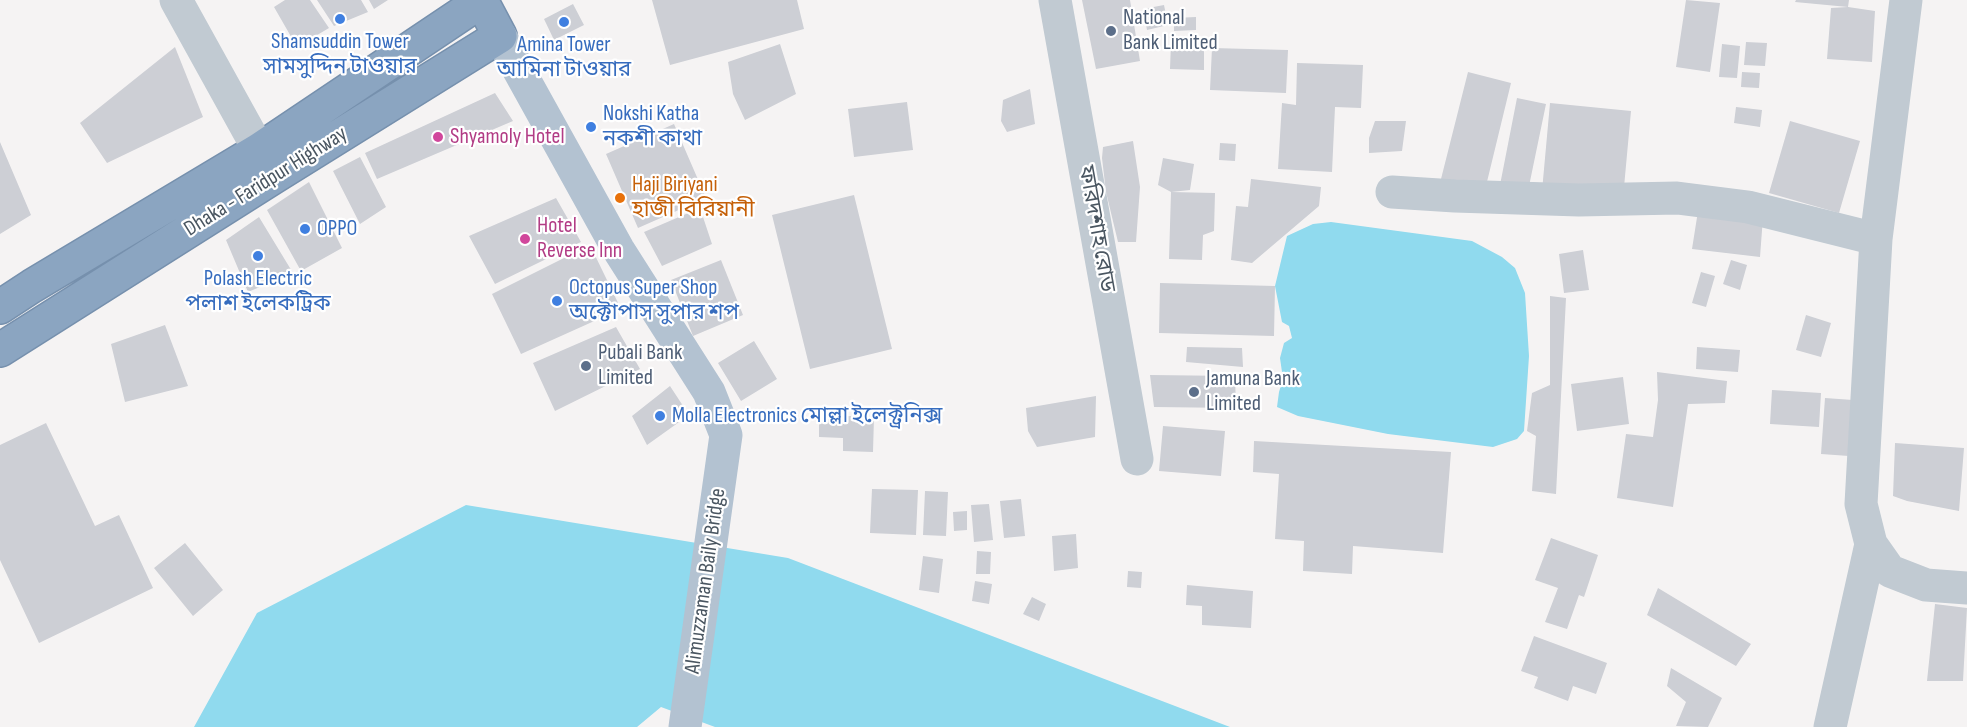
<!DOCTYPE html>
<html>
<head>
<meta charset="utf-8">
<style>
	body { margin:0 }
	canvas { display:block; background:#f5f3f3 }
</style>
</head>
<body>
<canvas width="1967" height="727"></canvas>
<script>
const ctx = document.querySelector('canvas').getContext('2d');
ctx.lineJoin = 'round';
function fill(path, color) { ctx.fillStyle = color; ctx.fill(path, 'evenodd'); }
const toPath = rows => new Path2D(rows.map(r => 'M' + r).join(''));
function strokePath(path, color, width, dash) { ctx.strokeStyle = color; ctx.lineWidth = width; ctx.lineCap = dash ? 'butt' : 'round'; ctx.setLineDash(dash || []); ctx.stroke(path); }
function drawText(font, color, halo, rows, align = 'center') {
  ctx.font = font + ' "Sofia Sans Condensed","Noto Sans Bengali",sans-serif'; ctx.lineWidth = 4.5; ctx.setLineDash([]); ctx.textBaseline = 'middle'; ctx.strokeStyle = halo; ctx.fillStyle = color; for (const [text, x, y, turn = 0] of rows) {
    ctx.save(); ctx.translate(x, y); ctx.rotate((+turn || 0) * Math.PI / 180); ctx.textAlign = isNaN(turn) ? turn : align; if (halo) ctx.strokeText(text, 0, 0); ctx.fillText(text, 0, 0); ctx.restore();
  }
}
const water = toPath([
	[1331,222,1472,241,1502,257,1515,268,1525,293,1529,356,1524,431,1517,439,1493,447,1388,434,1298,416,1277,407,1279,392,1283,379,1280,358,1284,343,1292,338,1289,326,1282,322,1275,286,1287,236,1313,224],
	[466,505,788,558,1230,727,715,727,661,707,637,727,194,727,257,613]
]);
const building = toPath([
	[285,0,310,0,329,28,297,47,274,7],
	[317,0,361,0,368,12,334,26],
	[369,0,388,0,374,9],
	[652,0,797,0,804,29,670,65],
	[1082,0,1130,0,1140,61,1096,69],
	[1686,0,1720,3,1710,72,1676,67],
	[1796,0,1849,0,1848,7,1795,2],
	[573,4,584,25,554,40,544,19],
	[1164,5,1168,25,1147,30,1143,9],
	[1848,7,1875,11,1872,62,1827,59,1831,8],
	[1196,17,1196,30,1174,31,1174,18],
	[1171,42,1204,43,1204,70,1170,69],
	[1746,42,1767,43,1765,66,1744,65],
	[780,44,796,94,745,120,733,94,728,62],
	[1722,44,1740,46,1737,78,1719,77],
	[175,47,203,117,107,163,80,123],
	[1212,48,1288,50,1286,93,1210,90],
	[1297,63,1363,65,1361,108,1335,107,1332,172,1278,169,1282,103,1296,105],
	[1468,72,1511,83,1485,190,1441,179],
	[1742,72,1760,73,1759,88,1741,87],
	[1030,89,1035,124,1007,132,1001,121,1003,100],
	[495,93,513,121,377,179,365,153],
	[1517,98,1546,104,1528,191,1500,185],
	[907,102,913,150,854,157,848,109],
	[1550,103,1631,111,1623,198,1542,191],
	[1736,107,1762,110,1760,127,1734,123],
	[1375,121,1406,121,1402,151,1369,153,1369,138],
	[1790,121,1860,141,1839,213,1769,193],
	[674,124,706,198,638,228,606,154],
	[1133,141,1140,187,1136,242,1118,242,1106,192,1102,158,1103,147],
	[0,142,31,215,0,234],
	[1220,143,1236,144,1235,161,1219,160],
	[360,157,386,207,360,224,333,171],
	[1163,158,1194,164,1190,190,1171,192,1215,193,1214,231,1203,235,1202,260,1169,259,1171,192,1158,185],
	[1251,179,1321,187,1319,206,1252,263,1231,260,1236,206,1248,207],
	[309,182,342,248,301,271,267,210],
	[854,195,892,349,810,369,772,215],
	[556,198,581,242,495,284,469,236],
	[700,208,712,244,662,266,644,232],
	[1698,211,1763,217,1760,257,1692,249],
	[259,217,293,273,248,292,226,240],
	[590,245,621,309,521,354,492,294],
	[1583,250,1589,290,1564,293,1559,254],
	[721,260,743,315,693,336,671,280],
	[1731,260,1747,265,1740,290,1723,284],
	[1701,272,1715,276,1706,307,1692,303],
	[1160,283,1275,286,1274,336,1159,333],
	[1550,296,1566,298,1556,494,1532,491,1536,436,1527,431,1532,393,1550,385],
	[1806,315,1831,323,1821,357,1796,350],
	[165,325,188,386,125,402,111,344],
	[616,327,640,369,555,411,533,363],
	[754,341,777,379,741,401,718,363],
	[1187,347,1242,348,1243,367,1186,362],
	[1697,347,1740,350,1738,372,1696,369],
	[1657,372,1727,381,1725,403,1688,404,1673,507,1617,498,1626,434,1653,437,1658,400],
	[1150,375,1235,376,1236,408,1154,407],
	[1623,377,1629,424,1577,431,1571,384],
	[670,386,689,415,647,445,632,416],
	[1772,390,1821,393,1819,427,1770,424],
	[1096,396,1095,437,1037,447,1028,431,1026,408],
	[1825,398,1853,400,1849,456,1821,454],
	[819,415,874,417,873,452,843,451,843,438,819,437],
	[46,423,95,526,119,515,153,588,39,643,0,560,0,445],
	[1163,426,1225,431,1221,476,1159,471],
	[1254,441,1451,452,1443,553,1353,546,1352,574,1303,571,1304,541,1275,539,1279,474,1253,472],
	[1895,443,1964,448,1959,511,1907,501,1893,496],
	[872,489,918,490,916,535,870,533],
	[925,491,948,492,946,536,923,535],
	[1021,499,1025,536,1004,538,1000,501],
	[989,504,993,540,974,542,971,505],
	[967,511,967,530,954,531,953,512],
	[1076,534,1078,568,1054,571,1052,536],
	[1551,538,1598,555,1584,597,1579,595,1567,629,1545,622,1558,588,1535,580],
	[185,543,223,590,193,616,154,568],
	[977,551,991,552,990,574,976,574],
	[923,556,943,559,939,593,919,590],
	[1128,571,1142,572,1141,588,1127,587],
	[975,581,992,584,989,604,972,601],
	[1187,585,1253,591,1251,628,1202,625,1202,606,1186,605],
	[1658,588,1751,644,1736,666,1647,615],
	[1032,597,1046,604,1039,621,1023,614],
	[1935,604,1967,608,1963,681,1927,681],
	[1534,636,1607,663,1596,694,1573,686,1568,701,1534,688,1538,677,1521,671],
	[1671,668,1722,698,1708,727,1676,726,1686,702,1667,686]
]);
const minor = toPath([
	[176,0,259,150],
	[1055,0,1137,459],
	[1906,0,1876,239,1861,504,1871,544,1890,571,1926,585,1967,588],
	[1392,192,1455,196,1579,200,1677,198,1748,207,1876,239],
	[1830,727,1871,544]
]);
const major = toPath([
	[500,36,618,249,709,392,726,435,685,727]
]);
const highway = toPath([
	[0,307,32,286,259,150,481,1],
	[0,350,275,176,500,36,481,0]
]);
const markers = [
	[340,19,6,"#3f7fe0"],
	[564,22,6,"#3f7fe0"],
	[1111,31,6,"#5c6f8a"],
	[591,127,6,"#3f7fe0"],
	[438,137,6,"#d1479c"],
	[620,198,6,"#e8710a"],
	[305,229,6,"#3f7fe0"],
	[525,239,6,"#d1479c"],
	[258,256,6,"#3f7fe0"],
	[557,301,6,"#3f7fe0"],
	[586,366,6,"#5c6f8a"],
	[1194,392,6,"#5c6f8a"],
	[660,416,6,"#3f7fe0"]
];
const serviceNames = [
	["National",1123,18],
	["Bank Limited",1123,43],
	["Pubali Bank",598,353],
	["Limited",598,378],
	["Jamuna Bank",1206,379],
	["Limited",1206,404]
];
const shopNames = [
	["Shamsuddin Tower",340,42,"center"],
	["সামসুদ্দিন টাওয়ার",340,67,"center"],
	["Amina Tower",564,45,"center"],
	["আমিনা টাওয়ার",564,70,"center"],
	["Nokshi Katha",603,114],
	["নকশী কাথা",603,139],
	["OPPO",317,229],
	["Polash Electric",258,279,"center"],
	["পলাশ ইলেকট্রিক",258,304,"center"],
	["Octopus Super Shop",569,288],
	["অক্টোপাস সুপার শপ",569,313],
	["Molla Electronics মোল্লা ইলেক্ট্রনিক্স",672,416]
];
const hotelNames = [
	["Shyamoly Hotel",450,137],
	["Hotel",537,226],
	["Reverse Inn",537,251]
];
const streetNames = [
	["Dhaka - Faridpur Highway",266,182,-32],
	["ফরিদশাহ রোড",1096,229,80],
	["Alimuzzaman Baily Bridge",706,581,-82]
];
const foodNames = [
	["Haji Biriyani",632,185],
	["হাজী বিরিয়ানী",632,210]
];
fill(water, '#90daee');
fill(building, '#cdcfd5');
strokePath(highway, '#7690ad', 36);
strokePath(minor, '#c1cad2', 33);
strokePath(major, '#b3c2d1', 33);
strokePath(highway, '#8ba5c1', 33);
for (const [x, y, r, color] of markers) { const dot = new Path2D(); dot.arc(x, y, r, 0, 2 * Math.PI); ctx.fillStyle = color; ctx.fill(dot); strokePath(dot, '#fff', 2); }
drawText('22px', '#4e5e75', '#fff', serviceNames, 'left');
drawText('22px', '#366cbe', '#fff', shopNames, 'left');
drawText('22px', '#b23c85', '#fff', hotelNames, 'left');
drawText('22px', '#4a5661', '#fff', streetNames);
drawText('22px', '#c56008', '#fff', foodNames, 'left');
</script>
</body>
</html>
